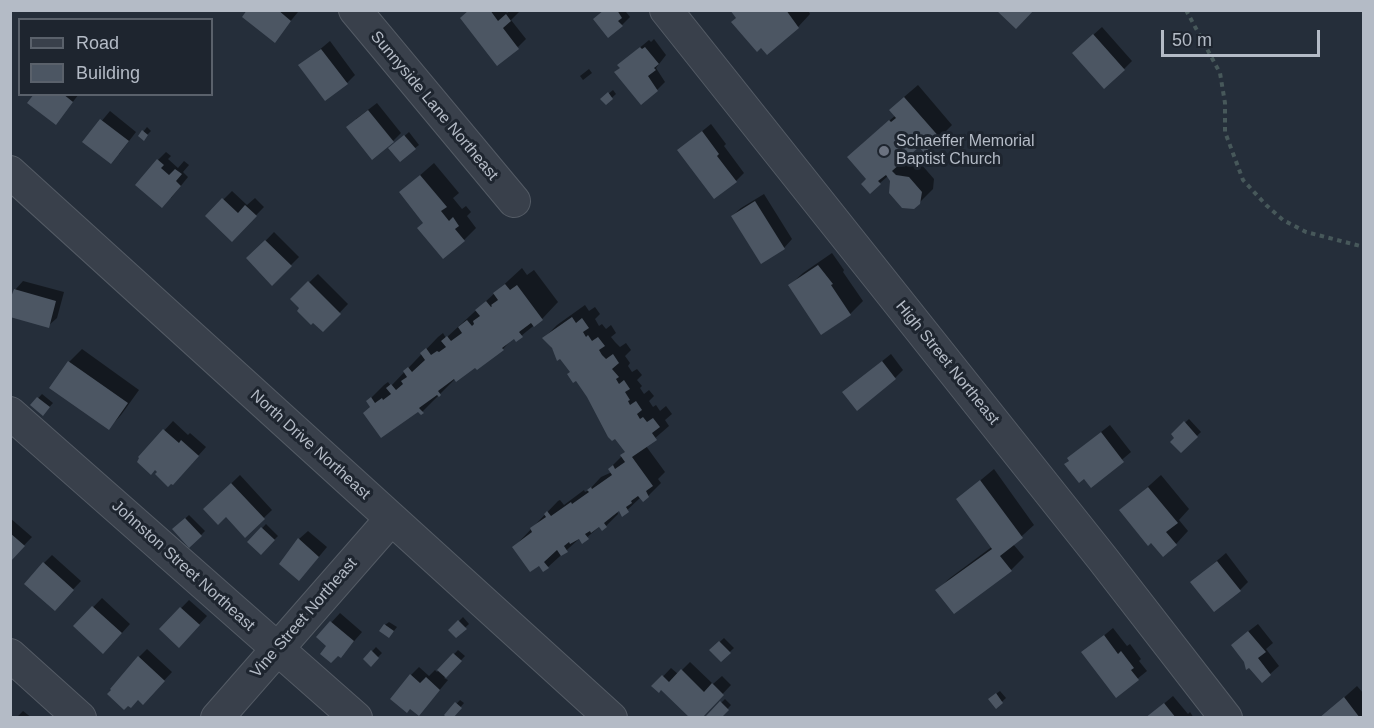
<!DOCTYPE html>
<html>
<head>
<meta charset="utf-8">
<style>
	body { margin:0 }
	#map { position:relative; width:1374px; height:728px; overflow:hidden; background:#252e3a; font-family:Arial,sans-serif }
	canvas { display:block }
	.frame { position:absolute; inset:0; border:12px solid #b4bbc6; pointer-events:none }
	.legend { position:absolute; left:18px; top:18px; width:195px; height:78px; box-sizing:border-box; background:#1e252f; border:2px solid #5a616b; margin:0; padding:8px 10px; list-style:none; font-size:18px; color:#b4bbc6 }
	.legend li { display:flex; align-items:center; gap:12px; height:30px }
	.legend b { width:30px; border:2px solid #5a616b }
	.scale { position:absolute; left:1161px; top:30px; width:159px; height:27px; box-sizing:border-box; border:3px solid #b4bbc6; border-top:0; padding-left:8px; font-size:18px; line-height:21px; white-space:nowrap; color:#b4bbc6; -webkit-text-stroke:4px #1e252f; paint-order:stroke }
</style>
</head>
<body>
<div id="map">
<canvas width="1374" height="728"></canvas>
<div class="frame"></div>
<ul class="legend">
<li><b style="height:8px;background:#39404b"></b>Road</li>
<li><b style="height:16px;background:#4c5663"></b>Building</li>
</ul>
<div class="scale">50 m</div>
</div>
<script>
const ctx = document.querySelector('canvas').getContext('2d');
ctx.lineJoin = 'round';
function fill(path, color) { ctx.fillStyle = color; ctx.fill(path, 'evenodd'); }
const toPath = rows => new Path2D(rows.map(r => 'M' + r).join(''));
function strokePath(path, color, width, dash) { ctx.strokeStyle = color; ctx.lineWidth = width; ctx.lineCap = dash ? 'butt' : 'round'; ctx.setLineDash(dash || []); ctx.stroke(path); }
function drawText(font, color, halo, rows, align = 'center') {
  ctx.font = font + ' Arial,sans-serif'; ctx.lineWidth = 6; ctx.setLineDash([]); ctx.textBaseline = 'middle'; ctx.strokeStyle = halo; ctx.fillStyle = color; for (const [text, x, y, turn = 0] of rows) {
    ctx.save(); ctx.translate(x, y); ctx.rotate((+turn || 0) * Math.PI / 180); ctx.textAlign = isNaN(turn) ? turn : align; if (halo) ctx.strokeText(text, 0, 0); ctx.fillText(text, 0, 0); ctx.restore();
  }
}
const shadow = toPath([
	[249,10,297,10,298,12,274,41],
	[469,10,505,10,507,13,511,10,518,10,519,12,511,20,526,39,518,47],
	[604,10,627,10,626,12,630,17,622,25],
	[733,10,808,10,810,14,798,27,762,46],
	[1102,27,1132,61,1124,69,1082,45],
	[654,39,666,55,656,68,665,82,657,90,619,65,649,40,651,42],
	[330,41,355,75,347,83,300,66],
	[589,69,592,73,583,80,580,76],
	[918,85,952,125,940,137,919,145,905,158,909,163,921,164,934,179,933,189,914,208,888,176,880,183,868,179,862,144,896,115,904,97],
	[613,90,616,94,606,103,602,99],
	[36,94,79,94,56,123],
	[377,103,401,133,393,141,356,119],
	[110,111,136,132,119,154,85,141],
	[711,124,726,144,724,146,744,173,736,181,679,150],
	[147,127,151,131,147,135,140,136],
	[409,132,419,145,415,148,394,145],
	[166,152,171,156,168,159,178,168,184,161,189,165,183,172,188,177,171,198,158,160],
	[434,163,459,193,453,198,462,209,466,206,471,212,467,216,476,228,464,240,425,222,401,192],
	[232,191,247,205,255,198,264,207,232,240,207,216],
	[764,194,792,239,784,248,762,262,732,216,741,208],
	[274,232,299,257,272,284,249,258],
	[832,253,844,270,843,272,863,301,850,314,790,285,803,273],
	[522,268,527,275,534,270,558,302,542,319,516,340,514,337,503,349,455,379,421,413,419,410,372,406,368,401,384,385,388,382,391,386,438,337,443,333,446,338],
	[318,274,348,304,323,330,292,299],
	[23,281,64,292,57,318,48,326,15,290],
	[585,305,589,311,595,307,600,314,595,319,599,326,602,324,606,329,611,325,616,333,611,337,615,342,620,347,626,343,631,350,625,356,630,363,628,366,632,372,637,369,642,375,637,380,642,386,640,388,644,394,649,390,654,396,649,401,653,407,656,405,660,411,666,406,672,414,665,420,669,426,646,446,665,472,658,479,661,483,648,496,643,500,641,497,623,514,619,509,617,511,618,514,606,526,600,526,583,541,580,538,548,567,539,564,514,547,558,501,560,500,564,505,584,490,585,492,589,490,601,477,612,472,609,469,626,452,571,372,544,338,557,325],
	[82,349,139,390,121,415,109,428,52,387,69,362],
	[891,354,903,370,895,378,844,392],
	[42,394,53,403,43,414,32,405],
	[1189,419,1201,432,1181,451,1173,434],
	[173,421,188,435,190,433,206,447,181,475,159,472,140,457],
	[1110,425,1131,452,1091,486,1078,450],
	[994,469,1034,525,1013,544,1024,557,1011,570,954,612,937,590,950,578,993,546,958,499],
	[240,475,272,510,245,536,226,515,205,509],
	[1161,475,1189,509,1179,520,1188,531,1176,544,1121,511],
	[189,515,205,531,190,546,174,529],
	[10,518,32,537,10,560],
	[266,524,278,536,261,553,249,542],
	[308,531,327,547,307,571,299,539],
	[1226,553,1248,582,1240,590,1192,582],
	[52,555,81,581,63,600,44,563],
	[102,598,130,624,112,644,75,626],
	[189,600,207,616,179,646,161,629],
	[340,613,362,632,349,647,328,646,318,637],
	[463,617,469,624,456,636,450,630],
	[389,622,397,627,393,632,385,625],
	[1258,624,1273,643,1266,649,1279,666,1270,674,1241,637],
	[1113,628,1127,646,1130,644,1141,659,1139,661,1147,671,1116,696,1083,653],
	[724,638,734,648,721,660,711,650],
	[376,647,382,653,371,664,365,659],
	[147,649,172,672,143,703,139,657],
	[458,650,465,656,444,678,448,680,427,705,411,675,419,667,429,676,435,670,437,672],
	[690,662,713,684,722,676,731,685,700,718,661,688,654,686,671,668,678,674],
	[1357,686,1364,694,1364,718,1321,718],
	[1000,691,1006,698,996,707,993,696],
	[1173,696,1188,714,1190,712,1194,718,1147,718],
	[725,699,731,705,719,718,708,716],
	[460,700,464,703,451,718,446,715],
	[23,711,32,718,16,718]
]);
const building = toPath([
	[247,10,278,10,291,21,275,43,242,17],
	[469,10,490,10,498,21,506,14,511,21,503,28,519,49,497,66,460,18],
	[604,10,617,10,622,18,618,21,623,26,608,38,593,19],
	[730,10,786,10,799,28,767,55,761,48,757,52,731,22,736,18],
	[996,10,1034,10,1016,29],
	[1093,34,1125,70,1104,89,1072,53],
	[640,47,642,49,645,47,659,64,654,68,656,70,648,76,658,91,641,105,614,72,620,68,617,65],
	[321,49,348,84,325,101,298,65],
	[608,92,613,99,606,105,600,99],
	[34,94,63,94,73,102,56,125,27,103],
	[904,97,941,139,924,153,919,147,892,171,896,175,909,177,922,192,920,204,914,209,902,208,889,193,890,181,886,175,878,181,881,184,870,194,861,184,866,179,847,157,889,120,891,122,896,118,889,110],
	[368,110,394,142,372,160,346,127],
	[100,119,129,141,111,164,82,142],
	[142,130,148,135,144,141,138,136],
	[702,131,719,154,717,156,737,182,714,199,677,150],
	[404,135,416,149,400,162,388,148],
	[157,159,164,165,161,168,169,175,175,169,182,174,176,181,181,186,162,208,135,185],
	[420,175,447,207,441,211,449,221,453,217,459,226,455,229,465,241,443,259,417,228,423,223,399,192],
	[222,198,238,213,245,205,257,216,232,242,205,216],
	[755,201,785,249,761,264,731,216],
	[265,240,292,266,272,286,246,258],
	[818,265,833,284,831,285,851,315,821,335,788,285],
	[308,281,341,314,323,332,313,323,311,325,297,311,299,308,290,299],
	[505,284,510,290,517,285,543,320,534,327,531,323,519,332,523,337,516,342,514,339,502,348,504,350,477,370,475,368,456,382,454,379,438,391,441,395,439,397,437,395,419,408,424,413,421,415,418,412,381,438,363,413,370,407,366,401,371,397,375,403,382,398,383,400,391,394,386,388,391,384,396,390,403,384,401,381,407,377,403,371,408,367,412,372,425,360,420,353,426,348,431,355,437,351,439,352,446,347,441,341,447,336,451,341,462,333,458,327,467,320,472,326,474,324,473,321,480,316,475,310,486,301,491,307,492,306,491,305,498,300,493,293],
	[14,289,56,301,49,328,10,317,10,300],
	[572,317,576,323,582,318,589,328,583,332,586,337,588,335,592,341,598,337,605,346,599,350,602,355,606,359,613,354,619,363,612,369,619,377,616,379,619,384,624,380,630,389,625,392,630,400,628,401,630,405,636,401,642,410,637,414,640,419,643,417,647,422,653,418,660,427,652,433,657,440,632,457,653,486,646,491,649,497,643,502,638,496,631,501,632,503,626,507,629,512,622,517,619,511,604,523,607,527,602,531,599,527,591,533,590,531,585,534,589,539,582,544,579,539,570,544,569,542,564,546,568,552,561,556,557,550,544,562,549,568,543,572,539,566,530,572,512,547,532,532,530,528,546,517,544,514,547,511,551,516,571,502,572,504,589,492,587,490,591,487,592,489,612,475,608,469,613,465,615,469,625,462,620,455,625,452,615,439,612,441,608,437,587,397,576,381,573,383,567,374,570,372,560,359,557,361,552,348,542,338],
	[68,361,128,403,109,430,49,388],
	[882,361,896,379,857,411,842,392],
	[37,397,50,407,43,416,30,405],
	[1184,421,1198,437,1181,453,1170,442,1174,438,1171,434],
	[163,429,179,443,181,440,199,456,173,485,171,484,168,487,155,474,157,472,155,470,151,475,137,462,139,458,138,457],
	[1101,432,1124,462,1091,488,1084,479,1079,483,1064,464,1069,461,1067,458],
	[980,480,1023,538,1000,556,1012,571,954,614,935,590,992,549,956,499],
	[231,483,265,519,245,538,226,517,218,525,203,509],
	[1148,487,1178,523,1166,532,1177,545,1163,557,1151,543,1148,546,1119,510],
	[185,518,202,536,189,548,172,529],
	[261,527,275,540,261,555,247,542],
	[10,533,25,546,10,562],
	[298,538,319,557,299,581,279,564],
	[1217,561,1241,591,1214,612,1190,582],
	[43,562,74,590,55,611,24,584],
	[92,606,122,633,103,654,73,626],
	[180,607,200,625,179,648,159,629],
	[458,620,467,629,456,638,448,630],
	[330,621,354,641,341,658,338,656,331,663,320,654,326,646,316,637],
	[384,624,394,631,389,638,379,631],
	[1248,631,1266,652,1258,658,1271,675,1262,683,1249,668,1246,670,1244,662,1231,645],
	[1104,635,1118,654,1121,651,1134,668,1131,670,1139,680,1116,698,1081,652],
	[719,641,731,653,721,662,709,650],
	[371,650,379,658,371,667,363,659],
	[453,653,462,661,446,678,437,670],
	[138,656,165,681,143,705,138,700,131,708,128,706,124,710,107,694,111,690,110,689],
	[681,669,704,692,712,683,724,695,702,718,690,718,661,690,659,693,651,686,662,675,669,682],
	[410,674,420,683,426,677,440,690,419,716,410,709,407,713,390,699],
	[996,693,1003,703,996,709,988,699],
	[1344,697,1360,718,1319,718],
	[720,701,729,710,721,718,708,718,706,716],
	[455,702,462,708,453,718,447,718,444,715],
	[1164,703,1176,718,1145,718]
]);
const path = toPath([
	[1186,10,1220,73,1225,103,1225,132,1243,180,1266,205,1283,220,1306,232,1364,247]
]);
const minor = toPath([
	[355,10,514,201],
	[666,10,1102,558,1226,718],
	[10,172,611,718],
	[10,413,356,718],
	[10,655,80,718],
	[217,718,391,519]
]);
const markers = [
	[884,151,6,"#6b7280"]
];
const streetNames = [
	["Sunnyside Lane Northeast",434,106,50],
	["High Street Northeast",947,363,51],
	["North Drive Northeast",310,445,42],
	["Johnston Street Northeast",183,566,42],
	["Vine Street Northeast",304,618,-49]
];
const poiNames = [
	["Schaeffer Memorial",896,142],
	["Baptist Church",896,160]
];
fill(shadow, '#0007');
fill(building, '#4c5663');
strokePath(minor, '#545b65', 34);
strokePath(path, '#47585a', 4, [4.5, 4.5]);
strokePath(minor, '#39404b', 32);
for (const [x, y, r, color] of markers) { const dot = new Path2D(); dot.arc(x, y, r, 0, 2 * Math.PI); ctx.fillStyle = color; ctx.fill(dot); strokePath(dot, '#1e252f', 2); }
drawText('16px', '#b4bbc6', '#1e252f', streetNames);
drawText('16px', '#b4bbc6', '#1e252f', poiNames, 'left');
</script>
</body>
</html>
